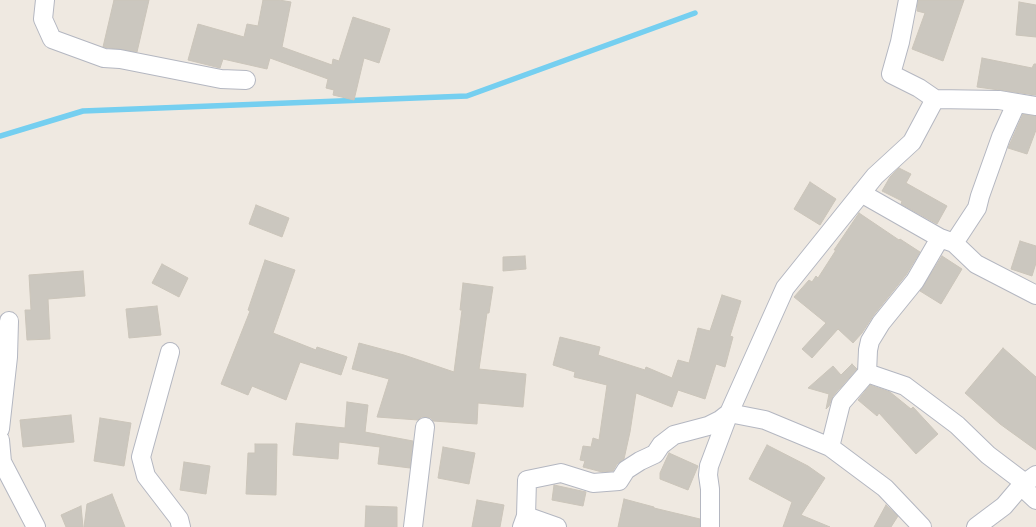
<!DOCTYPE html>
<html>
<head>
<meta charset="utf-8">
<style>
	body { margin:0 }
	canvas { display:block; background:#efe9e1 }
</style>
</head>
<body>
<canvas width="1036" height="527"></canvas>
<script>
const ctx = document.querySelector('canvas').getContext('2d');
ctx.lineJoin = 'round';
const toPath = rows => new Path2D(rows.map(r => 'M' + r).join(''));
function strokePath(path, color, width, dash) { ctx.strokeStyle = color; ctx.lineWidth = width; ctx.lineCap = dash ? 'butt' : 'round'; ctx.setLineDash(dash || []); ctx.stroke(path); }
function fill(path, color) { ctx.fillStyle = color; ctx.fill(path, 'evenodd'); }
const stream = toPath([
	[0,136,83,111,467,96,695,13]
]);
const building = toPath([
	[114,0,149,0,137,52,103,47,114,0],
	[263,0,279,0,291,2,282,47,332,65,333,59,339,61,353,17,390,29,379,63,364,58,354,100,333,95,334,90,326,88,328,79,270,58,267,69,223,59,220,68,188,60,198,24,244,37,247,24,258,26,263,0],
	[918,0,964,0,943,61,912,49,925,13,917,11,918,0],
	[1019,2,1036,5,1036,37,1016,35,1019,2],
	[982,58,1032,68,1034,64,1036,64,1036,95,977,87,982,58],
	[1023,114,1036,116,1036,130,1027,154,1008,148,1023,114],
	[899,168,911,174,906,183,947,206,937,224,901,204,902,201,882,191,890,177,899,168],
	[810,182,836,199,820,225,794,209,810,182],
	[256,205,289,218,282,237,249,224,256,205],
	[859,213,899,240,900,239,920,252,906,275,873,316,862,333,853,343,838,329,812,358,802,349,826,323,794,297,809,280,812,282,816,276,818,278,836,250,834,250,859,213],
	[1020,241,1036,246,1036,263,1032,276,1011,269,1020,241],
	[525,256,526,269,503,271,503,257,525,256],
	[942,256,962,269,941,304,920,291,942,256],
	[265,260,295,270,273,333,316,350,317,347,347,357,341,375,300,362,286,400,252,386,248,395,221,384,250,311,248,310,265,260],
	[162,264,188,278,179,297,152,283,162,264],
	[83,271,85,296,48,299,50,339,27,340,25,310,31,310,29,275,83,271],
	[463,283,493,287,489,313,487,313,479,369,526,374,523,407,478,403,477,424,433,421,431,418,426,417,421,417,418,420,377,417,389,379,352,369,359,343,404,355,454,372,462,310,460,310,463,283],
	[722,295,741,301,730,336,733,337,725,367,716,364,705,399,678,390,672,407,636,393,630,432,624,459,617,464,613,471,602,472,583,467,585,461,580,460,583,446,591,447,593,438,599,440,607,385,574,377,575,372,553,365,560,337,600,347,598,355,645,370,646,367,672,378,678,360,689,363,698,328,710,331,722,295],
	[157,306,161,335,129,338,126,309,157,306],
	[1003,348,1036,377,1036,450,1000,424,965,393,1003,348],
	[852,364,857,369,833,396,829,406,826,409,829,394,808,388,833,366,841,375,852,364],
	[870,385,890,392,911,409,913,407,938,434,916,454,879,413,877,416,858,400,870,385],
	[347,402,368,405,365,432,413,441,410,468,378,464,380,447,339,442,338,459,293,455,296,423,345,428,347,402],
	[71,415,74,442,23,447,20,420,71,415],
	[100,418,131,423,124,466,94,461,100,418],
	[255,444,277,444,276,495,246,494,248,453,255,453,255,444],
	[767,445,808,466,825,478,801,515,830,527,783,527,792,502,749,479,767,445],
	[443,447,475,453,469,484,438,478,443,447],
	[669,453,698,466,688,490,660,479,660,473,669,453],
	[184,462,210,466,206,494,180,490,184,462],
	[554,485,586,492,583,506,552,500,554,485],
	[112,494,125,527,84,527,87,504,112,494],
	[624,499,654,507,654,508,700,519,700,527,618,527,624,499],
	[477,500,504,505,500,527,472,527,477,500],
	[886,505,898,516,891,527,874,527,886,505],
	[81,506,83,527,66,527,61,515,81,506],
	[366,506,397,507,397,527,365,527,366,506]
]);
const minor = toPath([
	[45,0,43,19,52,39,104,58,120,59,221,79,246,80],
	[935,99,999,100,1036,106],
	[861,193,940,238,954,243,976,264,1036,295],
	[954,243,977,208,980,196,1001,137,1016,104],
	[170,352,141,457,146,476,179,519,181,527],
	[867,373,905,386,957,425,988,455,1025,483],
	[0,429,8,357,9,321],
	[0,440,2,462,36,527],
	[830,447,841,403,867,373,868,350,870,341,881,323,915,281,940,238],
	[1021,486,1036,500],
	[526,516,557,527],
	[413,527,425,427],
	[522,527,526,516,527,480,561,473,593,483,619,481,626,470,640,461,655,454,661,445,674,435,708,426,720,420,729,413,765,420,830,447,885,488,922,527],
	[710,527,710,489,708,475,709,466,729,413,785,288,875,176,912,142,935,99,919,88,891,74,900,42,908,0],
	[976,527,1004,506,1021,486,1036,475]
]);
strokePath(stream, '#75cff0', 5.5);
fill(building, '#cbc7bf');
strokePath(building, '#cbc5ba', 1);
strokePath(minor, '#b4b7c1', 20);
strokePath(minor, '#fff', 18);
</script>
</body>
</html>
